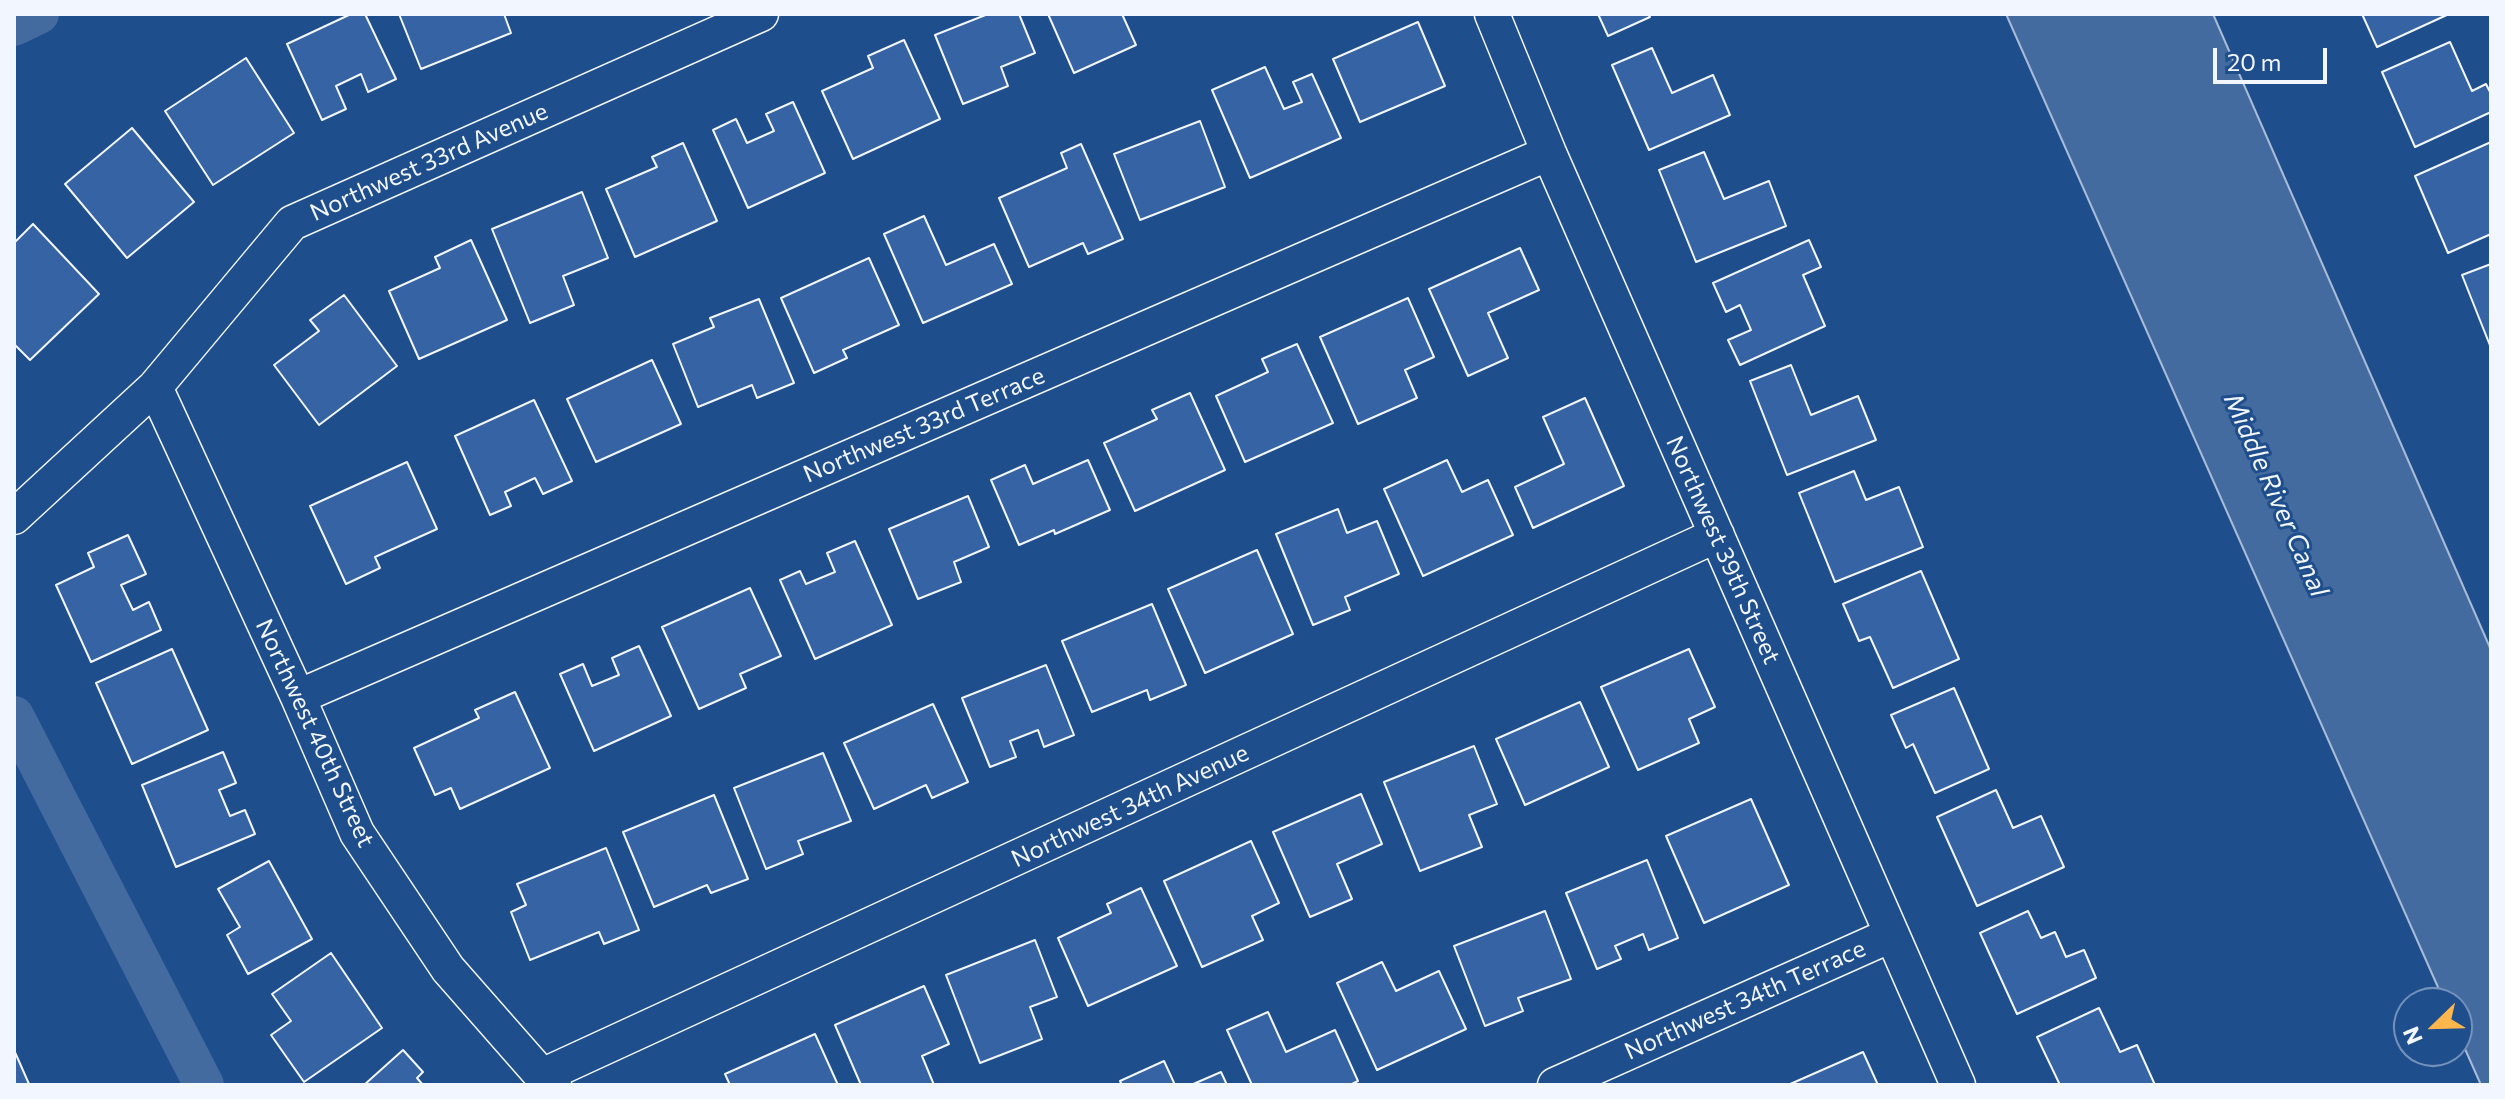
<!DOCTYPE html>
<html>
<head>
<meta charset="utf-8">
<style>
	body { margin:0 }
	#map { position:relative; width:2505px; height:1099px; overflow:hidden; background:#1f4e8c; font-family:Commissioner,sans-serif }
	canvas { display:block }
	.frame { position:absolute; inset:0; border:16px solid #f2f6ff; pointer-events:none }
	.north { position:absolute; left:2393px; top:987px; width:80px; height:80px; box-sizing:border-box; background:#1f4e8c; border:2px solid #7391ba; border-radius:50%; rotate:247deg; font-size:22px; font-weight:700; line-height:32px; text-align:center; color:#f2f6ff }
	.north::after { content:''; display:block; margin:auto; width:28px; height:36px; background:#ffb74d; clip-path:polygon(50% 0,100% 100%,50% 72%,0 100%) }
	.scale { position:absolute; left:2213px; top:48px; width:114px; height:36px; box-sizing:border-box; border:4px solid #f2f6ff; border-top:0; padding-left:10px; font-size:24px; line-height:28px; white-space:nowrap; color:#f2f6ff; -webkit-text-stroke:6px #1f4e8c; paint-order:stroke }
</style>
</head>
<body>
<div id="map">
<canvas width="2505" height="1099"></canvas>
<div class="frame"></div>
<div class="north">N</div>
<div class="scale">20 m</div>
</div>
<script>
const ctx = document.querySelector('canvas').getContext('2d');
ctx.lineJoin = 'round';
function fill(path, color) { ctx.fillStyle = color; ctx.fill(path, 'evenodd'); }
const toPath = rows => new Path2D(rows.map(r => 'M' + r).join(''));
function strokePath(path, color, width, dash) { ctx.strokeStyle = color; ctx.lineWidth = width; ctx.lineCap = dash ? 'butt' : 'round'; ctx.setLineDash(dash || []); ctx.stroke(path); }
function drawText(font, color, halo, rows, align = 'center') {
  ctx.font = font + ' Commissioner,sans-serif'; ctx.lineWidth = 6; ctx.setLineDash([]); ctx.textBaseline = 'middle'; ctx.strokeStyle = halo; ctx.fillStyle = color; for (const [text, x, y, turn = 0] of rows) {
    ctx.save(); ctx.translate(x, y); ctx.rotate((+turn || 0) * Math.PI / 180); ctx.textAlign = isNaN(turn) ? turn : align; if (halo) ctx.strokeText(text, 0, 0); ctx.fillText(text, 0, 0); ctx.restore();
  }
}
const water = toPath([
	[2006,14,2213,14,2491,650,2491,1085,2481,1085,2457,1031,2457,1003,2445,1003,2006,14]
]);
const canal = toPath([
	[14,26,39,14],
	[14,716,204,1085]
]);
const building = toPath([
	[351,14,365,14,396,79,368,92,361,74,336,86,346,109,322,120,287,44,351,14],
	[399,14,504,14,511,33,421,69,399,14],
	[988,14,1019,14,1035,53,1001,67,1008,86,963,104,935,35,988,14],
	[1048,14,1122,14,1136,45,1074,73,1048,14],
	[1598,14,1648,14,1650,17,1608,36,1598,14],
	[2362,14,2449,14,2377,47,2362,14],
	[1418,22,1445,86,1360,122,1333,59,1418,22],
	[904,40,940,119,853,159,822,91,873,68,868,56,904,40],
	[2450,42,2472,91,2486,84,2491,94,2491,112,2415,147,2382,72,2450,42],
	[1652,48,1672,93,1713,75,1730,115,1649,150,1612,65,1652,48],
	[246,58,294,133,213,185,165,111,246,58],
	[1265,67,1284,109,1302,102,1293,82,1312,74,1341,138,1250,178,1212,90,1265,67],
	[793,102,825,173,748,208,713,130,736,119,747,143,774,131,766,114,793,102],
	[1200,121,1225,187,1140,220,1114,154,1200,121],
	[132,128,194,202,127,258,65,184,132,128],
	[2491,142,2491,234,2448,253,2415,176,2491,142],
	[683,143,717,221,635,257,606,189,657,167,652,157,683,143],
	[1081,144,1123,239,1088,254,1083,243,1029,267,999,198,1067,168,1061,153,1081,144],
	[1704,152,1724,199,1769,181,1786,226,1696,262,1659,170,1704,152],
	[582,192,608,258,563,276,574,305,530,323,492,229,582,192],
	[924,216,946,265,994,244,1012,284,923,323,884,234,924,216],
	[33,224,99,294,30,360,14,344,14,243,33,224],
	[471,240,507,320,419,359,389,291,440,268,435,257,471,240],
	[1809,240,1821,267,1803,275,1825,326,1740,365,1728,340,1751,330,1740,305,1726,312,1713,283,1809,240],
	[1520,248,1539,290,1488,313,1508,358,1468,376,1429,289,1520,248],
	[869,258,899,325,843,350,847,358,814,373,781,298,869,258],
	[2491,264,2491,348,2462,275,2491,264],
	[344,295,397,366,319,425,274,365,319,331,310,320,344,295],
	[1408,298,1434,357,1405,370,1417,398,1358,424,1320,337,1408,298],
	[759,299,794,383,757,398,752,385,698,407,673,344,714,327,710,318,759,299],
	[1297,344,1333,423,1245,462,1216,396,1268,372,1262,359,1297,344],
	[652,360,681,424,596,462,567,399,652,360],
	[1791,365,1811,415,1858,396,1876,440,1787,475,1750,381,1791,365],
	[1190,393,1225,470,1135,511,1104,443,1157,419,1152,410,1190,393],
	[1585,398,1624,486,1533,528,1515,487,1564,464,1543,417,1585,398],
	[534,400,572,481,543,494,535,478,505,492,511,506,490,515,455,436,534,400],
	[1088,460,1110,510,1055,534,1054,530,1019,545,991,480,1025,465,1033,484,1088,460],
	[1447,460,1462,492,1488,480,1513,535,1423,576,1384,489,1447,460],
	[407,462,437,529,375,557,380,568,346,584,310,506,407,462],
	[1854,471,1866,500,1899,487,1923,547,1835,582,1799,493,1854,471],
	[968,496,989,547,954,562,961,582,918,599,889,529,968,496],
	[1338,509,1347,533,1377,521,1399,574,1345,597,1350,610,1313,625,1276,534,1338,509],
	[128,535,146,574,121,585,133,610,149,602,161,630,91,662,56,585,94,567,88,553,128,535],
	[855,541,892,625,815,659,780,580,800,571,806,584,835,572,827,553,855,541],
	[1257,550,1293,634,1205,673,1168,589,1257,550],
	[1921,571,1959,659,1893,688,1870,637,1859,641,1843,604,1921,571],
	[750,588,781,656,740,674,746,688,699,709,662,627,750,588],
	[1152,604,1186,685,1150,700,1147,690,1092,712,1062,641,1152,604],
	[639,646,671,716,594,751,560,674,583,664,592,686,619,675,612,658,639,646],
	[172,649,208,730,132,764,96,683,172,649],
	[1689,649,1715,707,1689,719,1699,743,1638,770,1601,687,1689,649],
	[1046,665,1074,735,1044,747,1038,730,1010,741,1016,757,990,767,962,698,1046,665],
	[1954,688,1989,769,1935,793,1913,744,1906,748,1891,715,1954,688],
	[515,692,550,768,460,809,451,788,435,795,414,748,479,718,475,710,515,692],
	[1580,702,1609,767,1525,805,1496,739,1580,702],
	[933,704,968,782,932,798,926,785,874,809,844,743,933,704],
	[1474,746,1497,804,1469,815,1482,847,1420,871,1384,782,1474,746],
	[223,752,236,783,219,790,230,816,245,810,255,834,176,867,142,785,223,752],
	[823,753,851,821,798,841,803,854,766,869,734,788,823,753],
	[1996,790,2013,828,2041,816,2064,867,1977,906,1937,817,1996,790],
	[1361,794,1382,844,1337,864,1352,899,1310,917,1273,832,1361,794],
	[714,795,748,879,711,893,707,885,654,907,623,832,714,795],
	[1751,799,1789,885,1704,923,1666,836,1751,799],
	[1251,841,1279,903,1252,916,1263,940,1202,967,1164,881,1251,841],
	[606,848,639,930,604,944,599,932,530,960,511,912,526,905,517,884,606,848],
	[1647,860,1678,938,1649,950,1643,934,1615,946,1621,959,1597,969,1566,893,1647,860],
	[269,861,312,939,248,974,227,935,240,927,218,889,269,861],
	[1141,888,1177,966,1088,1006,1058,938,1111,913,1107,904,1141,888],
	[1545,911,1571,979,1518,998,1523,1011,1485,1026,1454,946,1545,911],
	[2028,911,2041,938,2055,932,2066,957,2084,950,2096,978,2017,1014,1980,933,2028,911],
	[1035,940,1057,997,1030,1007,1042,1039,980,1063,946,975,1035,940],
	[331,953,382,1028,304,1082,271,1035,291,1021,272,994,331,953],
	[1382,962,1396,991,1439,971,1466,1029,1377,1070,1337,983,1382,962],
	[924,986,949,1044,922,1056,934,1085,861,1085,835,1025,924,986],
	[2099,1008,2120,1052,2137,1045,2155,1085,2060,1085,2037,1037,2099,1008],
	[1268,1012,1286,1052,1335,1030,1358,1081,1350,1085,1252,1085,1227,1030,1268,1012],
	[815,1034,838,1085,730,1085,725,1074,815,1034],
	[14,1050,29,1084,27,1085,14,1085,14,1050],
	[403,1050,423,1072,417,1078,423,1085,364,1085,403,1050],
	[1863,1052,1878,1085,1788,1085,1863,1052],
	[1164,1061,1175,1085,1122,1085,1120,1081,1164,1061],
	[1221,1072,1227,1085,1191,1085,1221,1072]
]);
const minor = toPath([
	[1492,14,1549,153,1958,1085],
	[155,387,298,697,357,833,448,969,542,1076,554,1085],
	[14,517,155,387,292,223,761,14],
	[298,697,1549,153],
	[542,1076,1717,535],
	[1555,1085,1891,935]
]);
const streetNames = [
	["Northwest 33rd Avenue",429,162,-24],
	["Northwest 33rd Terrace",924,425,-23],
	["Northwest 39th Street",1723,550,66],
	["Northwest 40th Street",315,733,65],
	["Northwest 34th Avenue",1130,806,-25],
	["Northwest 34th Terrace",1745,1000,-24]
];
const waterNames = [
	["Middle River Canal",2276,495,66]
];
fill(water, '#446ba0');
strokePath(water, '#a8bbd7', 2);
strokePath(canal, '#446ba0', 40);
fill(building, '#3563a3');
strokePath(building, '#f2f6ff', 2);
strokePath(minor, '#f2f6ff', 37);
strokePath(minor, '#1f4e8c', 34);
drawText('24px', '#f2f6ff', '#1f4e8c', streetNames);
drawText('italic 26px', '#f2f6ff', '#1f4e8c', waterNames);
</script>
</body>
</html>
